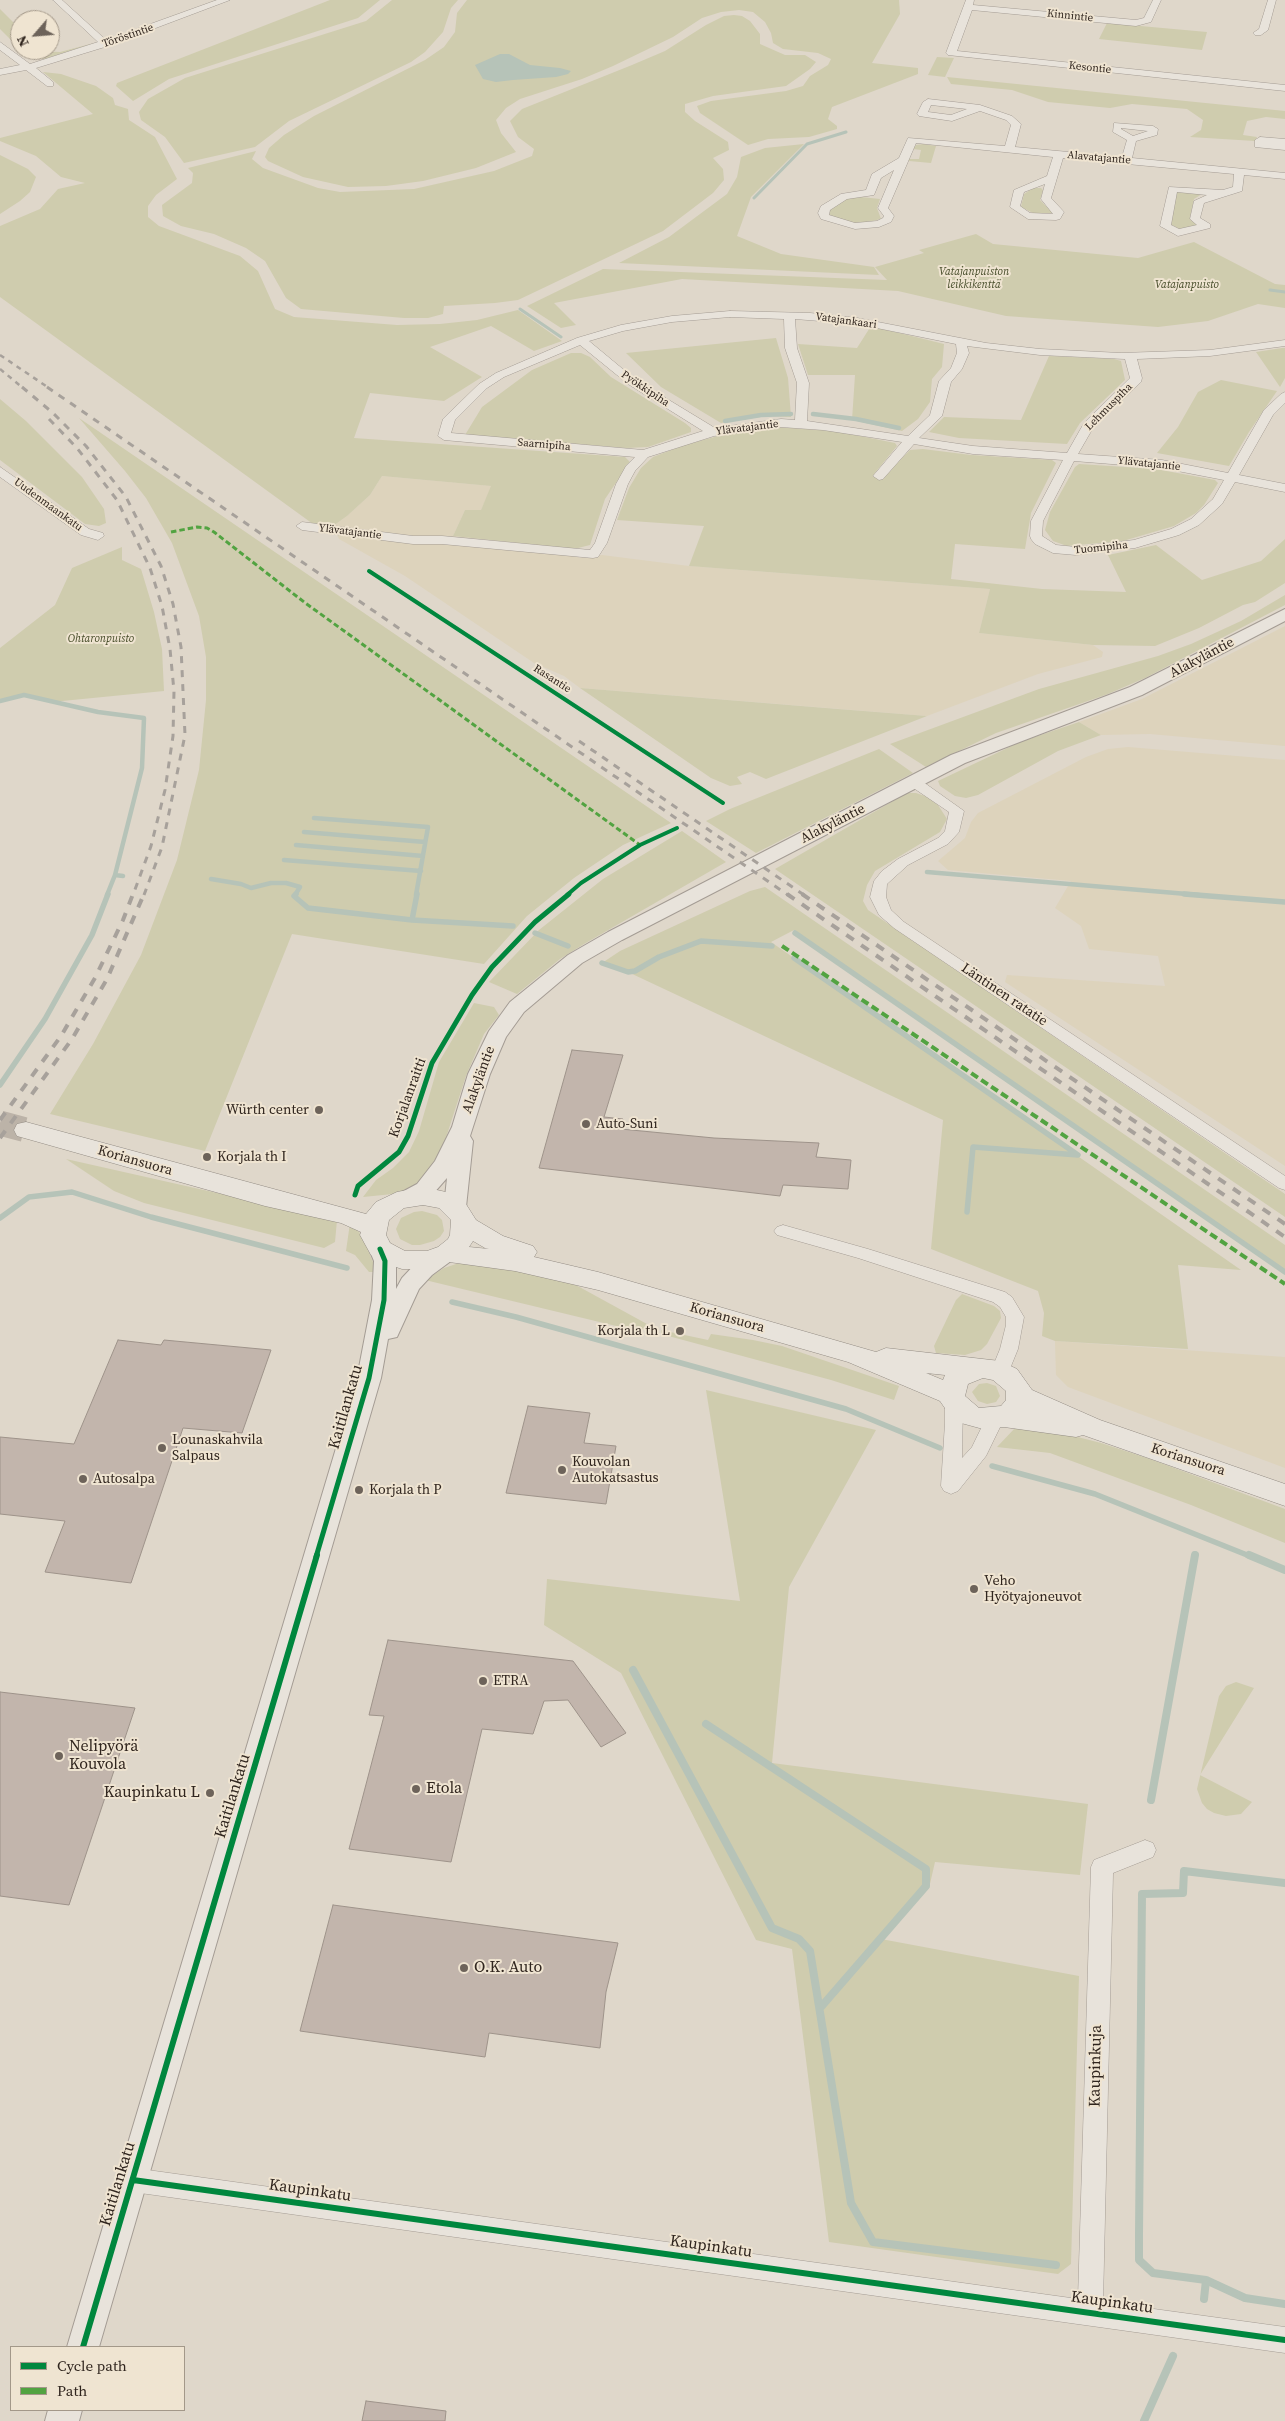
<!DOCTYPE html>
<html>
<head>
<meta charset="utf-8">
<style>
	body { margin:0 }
	#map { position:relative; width:1285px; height:2421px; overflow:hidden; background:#dfd7ca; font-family:"Source Serif 4",serif }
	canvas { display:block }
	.legend { position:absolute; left:10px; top:2346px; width:175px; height:65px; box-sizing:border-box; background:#efe4d1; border:1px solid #a39889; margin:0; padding:6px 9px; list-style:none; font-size:15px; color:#30251e }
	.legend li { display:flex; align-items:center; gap:10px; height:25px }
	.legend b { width:25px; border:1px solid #a39889 }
	.north { position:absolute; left:10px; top:10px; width:50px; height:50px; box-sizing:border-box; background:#efe4d1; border:1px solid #a39889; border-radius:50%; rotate:243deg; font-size:14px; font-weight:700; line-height:20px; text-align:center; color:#30251e }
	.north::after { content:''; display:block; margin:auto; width:18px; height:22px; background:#6d635a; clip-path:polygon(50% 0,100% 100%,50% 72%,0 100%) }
</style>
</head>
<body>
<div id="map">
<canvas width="1285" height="2421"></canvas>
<ul class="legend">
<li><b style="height:6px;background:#00873e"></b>Cycle path</li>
<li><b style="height:6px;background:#52a341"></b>Path</li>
</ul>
<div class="north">N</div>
</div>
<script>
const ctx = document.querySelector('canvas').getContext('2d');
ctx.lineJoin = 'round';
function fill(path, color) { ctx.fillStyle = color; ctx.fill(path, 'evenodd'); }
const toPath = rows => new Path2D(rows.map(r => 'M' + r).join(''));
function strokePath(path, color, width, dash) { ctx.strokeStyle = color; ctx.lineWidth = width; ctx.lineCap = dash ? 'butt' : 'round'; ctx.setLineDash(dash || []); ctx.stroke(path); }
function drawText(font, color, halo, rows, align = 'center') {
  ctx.font = font + ' "Source Serif 4",serif'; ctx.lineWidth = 4; ctx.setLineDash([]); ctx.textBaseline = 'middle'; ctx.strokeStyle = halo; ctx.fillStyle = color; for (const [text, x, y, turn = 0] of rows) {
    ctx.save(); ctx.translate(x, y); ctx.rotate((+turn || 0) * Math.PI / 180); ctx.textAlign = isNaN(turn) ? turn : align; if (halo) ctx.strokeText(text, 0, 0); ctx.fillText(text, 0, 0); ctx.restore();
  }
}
const farmland = toPath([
	[382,476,492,486,481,510,465,510,453,536,574,549,579,558,602,555,689,566,990,589,979,633,1093,645,1103,652,1102,657,1038,674,927,716,580,688,564,676,534,663,405,576,339,539,333,526,347,516,370,495],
	[1285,626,1285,746,1150,734,1101,735,1079,722,1142,699],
	[1128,747,1285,760,1285,1166,1005,982,1007,975,1165,986,1158,956,1089,949,1081,926,1055,908,1071,881,948,870,938,861,965,838,971,822,978,813,1086,757,1108,749],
	[1055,1341,1285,1357,1285,1468,1068,1387,1056,1375]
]);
const green = toPath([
	[330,0,380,0,358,18,169,79,133,101,116,86,117,83],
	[392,0,458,0,451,8,443,32,425,52,411,62,289,121,255,147,184,163,165,137,141,120,139,112,148,99,185,78,366,21],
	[467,0,899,0,900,14,872,63,918,68,918,74,832,107,828,119,837,126,837,129,809,137,768,139,748,145,700,113,697,106,711,101,786,91,803,86,810,76,828,65,831,59,818,53,783,49,773,43,771,33,765,22,753,12,739,10,721,12,702,18,673,37,613,66,582,79,520,99,506,108,496,120,501,133,516,152,476,168,423,181,386,186,348,187,303,177,268,161,265,157,269,148,284,135,314,116,425,60,444,47,455,32,457,13],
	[0,9,20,29,20,49,0,29],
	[734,15,742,16,750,21,760,34,760,44,785,55,805,55,816,62,810,69,786,86,713,96,685,104,685,112,695,121,728,142,729,150,713,158,723,169,724,180,713,193,663,231,518,300,495,303,444,306,443,314,428,318,404,318,301,309,286,298,265,261,246,248,214,234,181,226,163,216,162,205,192,183,193,173,188,168,256,151,252,159,263,168,318,188,340,192,414,189,494,171,532,156,534,149,518,137,510,121,522,109,632,65,665,51,706,25,724,16],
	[1107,23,1207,32,1202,50,1099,39],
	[94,43,45,59,28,56,21,50,60,52],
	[937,57,954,58,945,77,928,75],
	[43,72,61,74,96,86,113,98,115,105,128,109,129,120,155,137,177,179,156,195,148,206,148,217,159,226,240,256,258,271,275,309,294,317,397,325,440,324,477,320,518,310,562,341,534,351,491,326,430,347,482,377,444,401,370,393,354,438,625,457,630,462,605,499,590,545,574,549,453,536,465,510,481,510,491,486,382,476,370,495,347,516,333,526,313,524,0,297,0,226,40,209,58,189,85,183,61,177,36,156,0,141,0,138,93,114],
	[947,77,1285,111,1285,119,1266,117,1247,121,1243,135,1257,137,1255,141,1190,137,1201,130,1203,120,1187,109,1132,104,1110,108,1048,102,1012,90,951,84],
	[804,144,751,197,737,236,781,254,874,267,879,275,619,263,669,237,727,194,737,177,741,157,765,148],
	[923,144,936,146,931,163,909,161,909,159,919,159,921,150,913,149,916,145],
	[0,155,28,169,36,177,30,192,20,201,0,214],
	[1033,188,1041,188,1043,190,1040,200,1053,213,1033,213,1021,207,1024,194],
	[1177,191,1202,194,1194,199,1190,218,1198,225,1181,230,1170,224],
	[861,197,880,199,877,208,881,219,859,224,830,217,828,212,830,209,845,199],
	[976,234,993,244,1138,258,1194,242,1275,284,1285,285,1285,308,1258,304,1208,321,1158,327,1006,316,898,291,682,279,554,303,576,325,561,328,527,306,603,269,887,280,875,267,924,253,919,250],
	[871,326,944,344,942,367,932,379,930,402,918,419,902,431,852,420,855,375,808,375,798,344,857,348],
	[776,338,788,378,791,417,767,416,721,423,661,387,626,353],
	[1282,348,1285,348,1285,378,1280,387,1256,352],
	[571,353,581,353,590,357,611,377,685,423,691,428,691,432,648,447,626,448,465,435,482,407,532,370],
	[1049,356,1114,359,1121,361,1125,380,1080,423,1067,444,959,438,929,432,944,417,1021,420],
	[1221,380,1277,391,1249,432,1229,466,1157,453,1178,427,1198,392],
	[0,399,26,421,82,477,104,509,106,523,99,526,85,524,0,460],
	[79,418,671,823,623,845,574,878,527,916,484,964,292,934,205,1151,50,1114,93,1044,141,955,177,860,199,770,206,700,206,657,199,616,172,543,146,498,125,471],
	[774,427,835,431,895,443,897,446,874,474,886,474,910,450,923,449,971,455,1052,460,1056,463,1031,513,1025,549,955,544,951,579,1042,589,1126,592,1108,555,1156,545,1202,580,1261,561,1285,539,1285,583,1255,602,1243,605,1199,628,1155,646,1093,645,979,633,990,589,689,566,704,526,617,520,629,488,641,468,653,457,684,445,722,435],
	[1079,464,1156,469,1215,480,1218,483,1204,505,1196,513,1174,526,1123,541,1067,546,1053,541,1045,530,1050,512,1075,467],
	[122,547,122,560,141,569,154,612,162,649,164,691,52,702,23,694,0,700,0,648,55,605,72,568],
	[1285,595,1285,605,1145,678,1108,694,996,733,926,767,890,744,1039,689,1158,656,1191,644,1241,621],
	[580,688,838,709,927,716,766,779,750,772,737,777,742,784,730,786,711,778],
	[1079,722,1101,735,1058,751,978,795,966,798,955,796,940,786,938,781,1020,742],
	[879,749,913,773,756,853,706,821,730,809],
	[907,793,916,793,928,797,938,805,947,819,940,832,875,871,867,885,863,901,868,910,1285,1194,1285,1217,775,869],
	[682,831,726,862,584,944,560,959,517,994,489,982,539,930,603,879],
	[765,887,1285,1245,1285,1270,1103,1146,794,930,771,942,1241,1270,1178,1265,1188,1349,1055,1341,1042,1336,1044,1313,1038,1291,931,1249,943,1120,628,972,602,963,620,951,750,891],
	[474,1003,494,1007,499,1015,484,1034,466,1076,441,1153,418,1185,403,1193,363,1197,376,1180,393,1168,409,1152,419,1131,439,1062],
	[66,1159,337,1220,335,1242,324,1248,144,1203,114,1191],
	[422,1211,437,1215,442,1220,444,1231,440,1237,434,1241,420,1245,412,1245,400,1239,396,1229,401,1218,414,1212],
	[350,1223,362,1235,377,1272,369,1272,355,1255,346,1251],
	[459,1263,490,1265,574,1284,647,1324,641,1332,425,1280,444,1268],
	[962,1294,994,1306,1000,1311,1001,1318,987,1344,981,1350,965,1355,936,1353,934,1346,956,1300],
	[661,1330,708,1340,711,1334,753,1340,782,1346,899,1386,894,1400,831,1380,661,1334],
	[987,1383,996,1386,1000,1396,996,1402,987,1404,978,1401,972,1392,979,1384],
	[706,1390,876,1430,789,1587,772,1763,1088,1804,1080,1875,935,1862,929,1888,881,1939,1079,1976,1071,2264,1058,2274,829,2242,792,1949,756,1940,621,1673,544,1625,547,1579,740,1601],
	[1015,1428,1062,1433,1101,1443,1150,1459,1285,1509,1285,1543,1191,1505,1050,1453,997,1447],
	[1236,1682,1254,1688,1200,1775,1252,1802,1241,1814,1226,1816,1214,1813,1207,1809,1202,1803,1197,1789,1219,1696,1226,1686]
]);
const water = toPath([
	[500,54,509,54,530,65,560,68,571,71,568,74,556,77,513,80,496,82,483,79,475,65]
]);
const streamFar3 = toPath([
	[754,198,807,144,846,132],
	[1270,290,1285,292],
	[520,309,561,337]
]);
const streamFar2 = toPath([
	[813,414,856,419,899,428],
	[725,421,761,415,791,414],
	[0,701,24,695,98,712,144,718,142,768,115,875],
	[314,818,428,827,416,895],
	[304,832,425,842],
	[296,845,423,856],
	[284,860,421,871],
	[927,872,1199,895],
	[211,879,241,884,251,888,271,883,286,883,300,887,295,895],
	[107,895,115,875,123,876]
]);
const streamFar1 = toPath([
	[296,894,294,896,308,908,412,920,513,926],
	[1184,894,1285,902],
	[412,920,417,894],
	[535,933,568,946],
	[795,933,1285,1272],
	[794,958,1078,1155,973,1147,967,1212],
	[602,963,628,972,635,971,659,957,701,941,772,946],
	[0,1085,45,1019,92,935,108,894],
	[0,1218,29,1197,72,1192,151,1217,347,1268],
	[452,1302,516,1317,846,1409,940,1448],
	[992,1466,1095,1494,1252,1557],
	[1195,1557,1195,1554]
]);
const stream = toPath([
	[1249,1555,1285,1570],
	[633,1670,772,1928,799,1939,810,1951,851,2203,873,2242,1056,2265],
	[706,1724,926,1869,926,1886,821,2007],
	[1151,1800,1195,1555],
	[1285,1883,1184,1871,1183,1893,1142,1894,1139,2234,1139,2260,1153,2273,1206,2280,1245,2298,1285,2304],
	[1204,2299,1206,2280],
	[1144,2421,1173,2356]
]);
const building = toPath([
	[572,1050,623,1055,604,1117,623,1119,621,1129,714,1138,819,1143,816,1157,851,1160,848,1189,783,1185,780,1196,539,1168,572,1050],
	[118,1340,161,1345,164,1340,271,1350,242,1433,183,1428,131,1583,45,1572,65,1521,0,1514,0,1437,74,1444,118,1340],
	[528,1406,590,1413,584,1443,616,1446,606,1504,506,1493,528,1406],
	[388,1640,573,1661,626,1733,601,1747,568,1700,544,1701,533,1734,482,1729,451,1862,349,1849,384,1716,369,1715,388,1640],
	[0,1692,135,1708,69,1905,0,1896,0,1692],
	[333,1905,618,1943,606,1992,600,2048,489,2033,485,2057,300,2031,333,1905],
	[366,2401,446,2411,445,2421,362,2421,366,2401]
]);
const secondaryTunnel = toPath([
	[0,1123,26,1130]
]);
const minor = toPath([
	[53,0,62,0,106,40,217,0,230,0,108,46,36,68,53,82,53,86,47,86,26,70,0,75,0,69,20,65,0,50,0,42,30,64,98,42,53,0],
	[966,0,974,0,973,5,1136,20,1144,18,1153,0,1161,0,1151,22,1136,26,972,10,957,51,1285,85,1285,91,948,55,946,53,966,0],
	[1268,0,1276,0,1268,30,1261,35,1255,35,1253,33,1259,29,1268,0],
	[928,99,980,105,1012,116,1021,124,1015,147,1122,157,1127,140,1113,132,1114,123,1153,126,1158,129,1157,135,1136,141,1132,158,1285,173,1285,179,1244,175,1242,191,1204,203,1200,218,1210,224,1210,228,1178,236,1160,226,1169,187,1223,190,1233,187,1234,174,1063,158,1051,198,1064,212,1060,219,1056,220,1028,219,1010,207,1014,190,1047,176,1053,157,916,143,888,208,894,216,891,222,879,227,855,229,821,219,818,213,821,206,841,194,866,190,872,174,899,158,908,138,1005,146,1011,125,1006,120,980,111,952,121,919,116,917,114,923,102,928,99],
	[931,105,967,109,951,115,928,112,931,105],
	[1121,129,1121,128,1148,131,1133,136,1121,129],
	[894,170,878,208,884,216,883,218,877,221,855,223,829,215,830,210,847,199,874,195,881,178,894,170],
	[1045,184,1041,199,1053,214,1030,213,1020,206,1024,192,1045,184],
	[1177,192,1207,195,1194,201,1190,219,1197,225,1179,229,1171,225,1177,192],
	[1260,137,1285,139,1285,150,1255,147,1255,140,1260,137],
	[730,311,810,313,857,318,986,343,1040,349,1121,353,1210,350,1285,340,1285,346,1210,356,1137,359,1142,378,1141,382,1093,428,1078,454,1162,460,1228,473,1264,410,1281,394,1285,392,1285,403,1273,415,1239,475,1285,484,1285,492,1235,482,1222,504,1199,525,1179,535,1135,548,1076,555,1053,553,1035,544,1031,539,1030,536,1031,521,1063,460,973,454,914,444,883,479,879,480,873,476,902,442,823,430,781,427,714,436,648,457,635,471,628,484,607,543,598,557,593,558,442,544,413,544,302,530,296,526,302,522,413,536,442,536,590,550,595,543,616,484,626,466,635,457,444,440,438,436,443,419,479,384,496,373,577,338,621,325,672,316,730,311],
	[730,317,784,319,785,348,797,383,795,420,781,419,715,428,636,380,589,341,623,331,672,322,730,317],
	[795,319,857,324,956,344,957,353,951,368,939,381,930,415,908,436,807,421,809,383,797,348,795,319],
	[580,345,628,384,703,431,643,450,451,433,455,420,487,388,504,377,580,345],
	[967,346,1040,355,1125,359,1130,378,1084,423,1067,453,973,446,919,438,942,416,951,382,962,369,969,353,967,346],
	[1074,461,1162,468,1224,480,1213,499,1191,519,1171,529,1134,540,1076,547,1056,545,1042,536,1043,521,1074,461],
	[0,467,89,529,103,533,104,536,98,540,81,535,0,477,0,467],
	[914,778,919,779,964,811,959,832,948,844,908,865,887,884,886,897,891,910,904,922,1285,1176,1285,1190,1279,1188,894,928,879,915,870,897,874,881,882,871,898,859,938,838,945,831,949,812,909,785,907,782,914,778],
	[783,1225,868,1249,1005,1292,1012,1297,1024,1317,1018,1349,1007,1376,1000,1378,993,1376,991,1371,1000,1349,1006,1325,1006,1317,1000,1307,993,1302,858,1258,777,1235,774,1231,777,1227,783,1225],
	[954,1394,961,1396,963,1401,962,1458,972,1447,988,1414,995,1412,1002,1414,1004,1419,986,1456,958,1491,951,1494,944,1491,941,1486,945,1423,945,1401,947,1396,954,1394],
	[1145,1840,1153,1843,1156,1850,1153,1857,1113,1873,1103,2302,1285,2327,1285,2353,133,2192,124,2188,121,2180,124,2172,133,2168,1078,2299,1091,1867,1094,1860,1145,1840]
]);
const tertiary = toPath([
	[1285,609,1285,621,1142,695,965,763,622,940,582,963,524,1012,506,1037,490,1074,470,1136,473,1141,466,1207,463,1213,455,1215,447,1213,444,1207,447,1178,433,1194,418,1202,410,1205,402,1202,399,1197,402,1192,417,1184,435,1161,452,1127,468,1074,489,1031,510,1002,568,955,608,932,951,755,1130,687,1285,609],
	[380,1241,388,1243,396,1261,396,1289,402,1278,416,1263,435,1249,443,1247,451,1249,454,1255,451,1261,432,1275,419,1289,397,1337,388,1339,381,1378,99,2347,67,2347,357,1378,372,1300,374,1261,369,1249,372,1243,380,1241],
	[48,2410,82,2410,79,2421,45,2421,48,2410]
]);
const secondary = toPath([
	[26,1122,366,1214,376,1202,397,1192,423,1187,446,1192,464,1201,476,1220,503,1236,533,1246,537,1252,534,1257,598,1272,876,1352,886,1348,1000,1361,1017,1369,1032,1390,1100,1420,1285,1484,1285,1506,1083,1435,1076,1437,1004,1427,983,1429,961,1423,951,1417,940,1401,848,1362,598,1290,515,1271,449,1262,430,1269,402,1269,393,1266,371,1255,360,1235,361,1232,341,1223,265,1206,17,1136,14,1130,17,1124,26,1122],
	[423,1205,439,1208,451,1220,450,1235,448,1239,438,1247,427,1251,405,1251,390,1243,386,1235,389,1220,404,1208,423,1205],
	[473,1241,485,1248,489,1249,469,1247,473,1241],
	[926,1373,945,1375,943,1380,926,1373],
	[983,1378,993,1380,1006,1391,1006,1400,1001,1406,979,1408,965,1396,968,1384,983,1378]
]);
const railFar2 = toPath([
	[0,355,49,388],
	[0,369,23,388]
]);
const railFar1 = toPath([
	[22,387,53,413,86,446,126,497,161,566,173,604,181,647,185,735,162,847,144,895],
	[47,387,788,895],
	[49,419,77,448,117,500,150,568,162,606,170,649,174,691,173,736,165,790,151,846,133,895],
	[579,741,804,895]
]);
const rail = toPath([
	[787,894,1285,1237],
	[802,894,1285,1224],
	[0,1120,61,1036,95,978,123,920,133,894],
	[0,1138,72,1039,107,979,144,894]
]);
const quietFar1 = toPath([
	[171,532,197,527,207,528,214,532,304,602,640,845]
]);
const quiet = toPath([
	[782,946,1285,1284]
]);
const cyclewayFar2 = toPath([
	[369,571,723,803],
	[567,895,581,883,640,845,677,828]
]);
const cyclewayFar1 = toPath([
	[355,1195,358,1186,399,1152,408,1136,432,1063,472,995,492,967,535,922,569,894],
	[316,1557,369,1378,384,1300,385,1261,380,1249]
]);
const cycleway = toPath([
	[133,2180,1285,2340],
	[83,2347,317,1555]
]);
const markers = [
	[319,1110,5,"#6d635a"],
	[586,1124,5,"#6d635a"],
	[207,1157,5,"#6d635a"],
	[680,1331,5,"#6d635a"],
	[162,1448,5,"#6d635a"],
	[562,1470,5,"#6d635a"],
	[83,1479,5,"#6d635a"],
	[359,1490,5,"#6d635a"],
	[974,1589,5,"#6d635a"],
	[483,1681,5,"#6d635a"],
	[59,1756,5,"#6d635a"],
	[416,1789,5,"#6d635a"],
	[210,1793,5,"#6d635a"],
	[464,1968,5,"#6d635a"]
];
const farStreetnames = [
	["Kinnintie",1070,16,6],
	["Töröstintie",128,36,-19],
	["Kesontie",1090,68,6],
	["Alavatajantie",1099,158,5],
	["Vatajankaari",846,321,8],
	["Pyökkipiha",645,389,34],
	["Lehmuspiha",1109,407,-45],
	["Ylävatajantie",747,428,-7],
	["Saarnipiha",544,445,5],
	["Ylävatajantie",1149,464,6],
	["Uudenmaankatu",48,505,36],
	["Ylävatajantie",350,532,7],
	["Tuomipiha",1101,548,-6],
	["Rasantie",552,679,33]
];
const farParknames = [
	["Vatajanpuiston",974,272],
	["leikkikenttä",974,285],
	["Vatajanpuisto",1187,285],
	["Ohtaronpuisto",101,639]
];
const streetNames = [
	["Alakyläntie",1202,658,-28],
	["Alakyläntie",833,824,-27],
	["Läntinen ratatie",1004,995,34],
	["Alakyläntie",479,1080,-70],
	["Korjalanraitti",408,1098,-70],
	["Koriansuora",135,1161,16],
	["Koriansuora",727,1318,16],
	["Koriansuora",1188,1460,18]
];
const poiNames = [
	["Würth center",309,1110,"right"],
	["Auto-Suni",596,1124],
	["Korjala th I",217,1157],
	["Korjala th L",670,1331,"right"],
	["Lounaskahvila",172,1440],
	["Salpaus",172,1456],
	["Kouvolan",572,1462],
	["Autokatsastus",572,1478],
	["Autosalpa",93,1479],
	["Korjala th P",369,1490],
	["Veho",984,1581],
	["Hyötyajoneuvot",984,1597],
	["ETRA",493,1681]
];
const nearStreetnames = [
	["Kaitilankatu",346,1407,-74],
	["Kaitilankatu",233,1796,-73],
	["Kaupinkuja",1096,2066,-89],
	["Kaitilankatu",118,2184,-73],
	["Kaupinkatu",310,2191,8],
	["Kaupinkatu",711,2247,8],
	["Kaupinkatu",1112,2303,8]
];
const nearPoinames = [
	["Nelipyörä",69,1747],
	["Kouvola",69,1765],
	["Etola",426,1789],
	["Kaupinkatu L",200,1793,"right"],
	["O.K. Auto",474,1968]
];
fill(farmland, '#ddd3bc');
fill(green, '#cfccae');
fill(water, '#b6c3b8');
strokePath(streamFar3, '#b6c3b8', 3);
strokePath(streamFar2, '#b6c3b8', 4.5);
strokePath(streamFar1, '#b6c3b8', 5.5);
strokePath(stream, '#b6c3b8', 8);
fill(building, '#c2b5ac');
strokePath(building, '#9e938a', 1);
strokePath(secondaryTunnel, '#bcb3a8', 25, [25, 12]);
strokePath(minor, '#a49c94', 1);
strokePath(tertiary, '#a49c94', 2);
strokePath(secondary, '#938c84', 1);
fill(minor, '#e8e3db');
fill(tertiary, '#e8e3db');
fill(secondary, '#e8e3db');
strokePath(railFar2, '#a7a19b', 2.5, [5, 5]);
strokePath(railFar1, '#a7a19b', 3, [7, 7]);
strokePath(rail, '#a7a19b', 4, [9, 9]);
strokePath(quietFar1, '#52a341', 3, [5.5, 3]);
strokePath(quiet, '#52a341', 4, [8, 4]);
strokePath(cyclewayFar2, '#00873e', 4);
strokePath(cyclewayFar1, '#00873e', 5);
strokePath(cycleway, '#00873e', 6);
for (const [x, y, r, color] of markers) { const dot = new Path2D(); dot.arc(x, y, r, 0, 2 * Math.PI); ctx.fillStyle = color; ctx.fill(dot); strokePath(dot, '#efe4d1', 2); }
drawText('11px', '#30251e', '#efe4d1', farStreetnames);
drawText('italic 11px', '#444a27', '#efe4d1', farParknames);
drawText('14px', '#30251e', '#efe4d1', streetNames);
drawText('14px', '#30251e', '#efe4d1', poiNames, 'left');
drawText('16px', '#30251e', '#efe4d1', nearStreetnames);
drawText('16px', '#30251e', '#efe4d1', nearPoinames, 'left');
</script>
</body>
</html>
